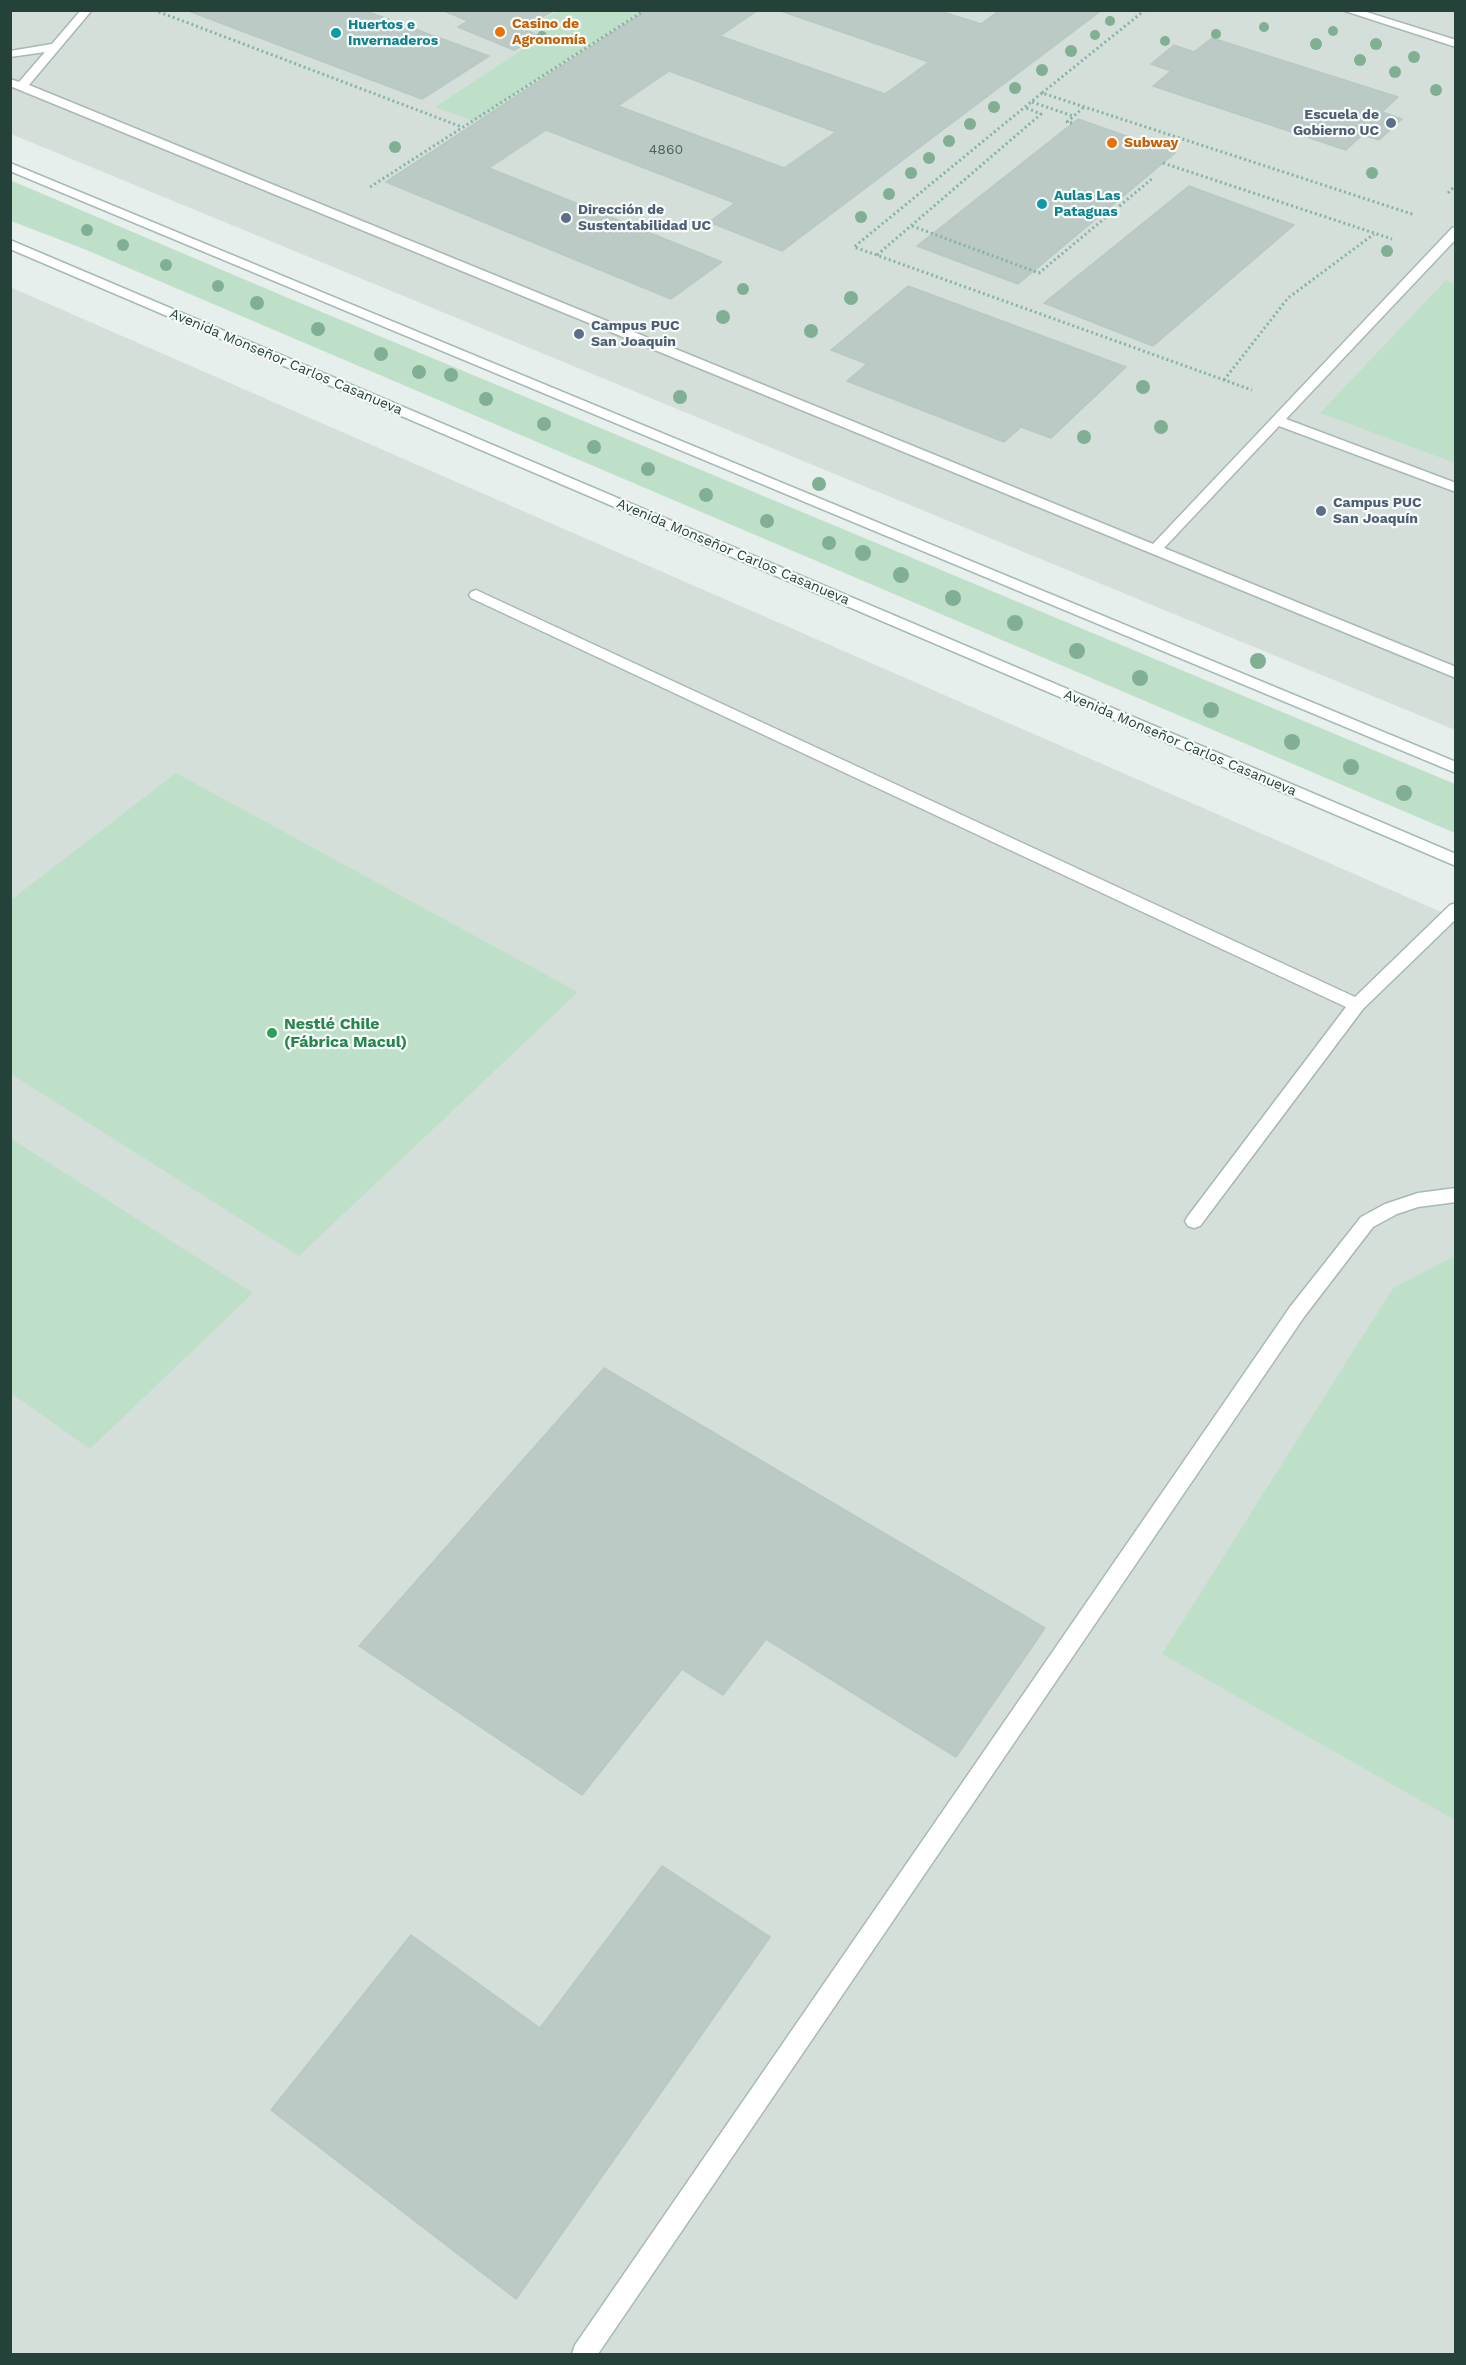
<!DOCTYPE html>
<html>
<head>
<meta charset="utf-8">
<style>
	body { margin:0 }
	#map { position:relative; width:1466px; height:2365px; overflow:hidden; background:#e6efeb; font-family:"Work Sans",sans-serif }
	canvas { display:block }
	.frame { position:absolute; inset:0; border:12px solid #24423a; pointer-events:none }
</style>
</head>
<body>
<div id="map">
<canvas width="1466" height="2365"></canvas>
<div class="frame"></div>
</div>
<script>
const ctx = document.querySelector('canvas').getContext('2d');
ctx.lineJoin = 'round';
function fill(path, color) { ctx.fillStyle = color; ctx.fill(path, 'evenodd'); }
const toPath = rows => new Path2D(rows.map(r => 'M' + r).join(''));
function strokePath(path, color, width, dash) { ctx.strokeStyle = color; ctx.lineWidth = width; ctx.lineCap = dash ? 'butt' : 'round'; ctx.setLineDash(dash || []); ctx.stroke(path); }
function drawText(font, color, halo, rows, align = 'center') {
  ctx.font = font + ' "Work Sans",sans-serif'; ctx.lineWidth = 4.5; ctx.setLineDash([]); ctx.textBaseline = 'middle'; ctx.strokeStyle = halo; ctx.fillStyle = color; for (const [text, x, y, turn = 0] of rows) {
    ctx.save(); ctx.translate(x, y); ctx.rotate((+turn || 0) * Math.PI / 180); ctx.textAlign = isNaN(turn) ? turn : align; if (halo) ctx.strokeText(text, 0, 0); ctx.fillText(text, 0, 0); ctx.restore();
  }
}
const built = toPath([
	[10,11,1455,11,1455,730,11,134],
	[10,287,1455,918,1455,2354,11,2354]
]);
const green = toPath([
	[561,10,642,11,474,121,435,107,545,35,527,27],
	[10,180,293,300,1455,784,1455,833,84,249,11,221],
	[1446,280,1455,284,1455,463,1320,413],
	[176,773,578,992,299,1256,11,1074,11,900],
	[10,1138,253,1293,90,1449,11,1393],
	[1455,1256,1455,1820,1162,1654,1393,1288]
]);
const building = toPath([
	[186,10,363,10,489,56,422,99,186,10],
	[442,10,555,10,521,28,540,36,514,50,458,27,468,21,442,10],
	[647,10,758,10,720,36,885,94,929,62,778,10,937,10,981,24,1000,10,1102,10,782,251,709,222,735,203,546,130,489,168,722,262,671,299,386,182,647,10],
	[669,71,836,132,784,168,618,106,669,71],
	[1212,38,1398,97,1382,112,1402,119,1379,140,1362,135,1346,150,1153,86,1171,71,1151,64,1174,45,1194,52,1212,38],
	[1078,119,1175,153,1018,284,917,246,1078,119],
	[1189,186,1294,225,1153,346,1044,303,1189,186],
	[908,286,1126,367,1051,438,1021,427,1004,442,847,381,867,364,831,350,908,286],
	[604,1368,1045,1628,956,1757,766,1639,723,1695,682,1669,582,1795,359,1646,604,1368],
	[662,1866,770,1937,516,2299,271,2110,411,1935,540,2028,662,1866]
]);
const path = toPath([
	[154,10,462,127],
	[1145,10,1042,93,1415,215],
	[1042,93,854,247,1252,390],
	[1032,102,1073,116],
	[1072,123,1067,122,1084,107],
	[1163,163,1392,239],
	[370,187,645,10],
	[1448,193,1456,185],
	[912,226,1039,273,1153,178],
	[877,255,1041,114,1024,107],
	[1224,380,1288,298,1374,234]
]);
const service = toPath([
	[81,10,92,10,29,85,1153,544,1452,228,1456,227,1456,239,1286,419,1456,483,1456,492,1279,426,1164,548,1456,667,1456,678,10,86,10,79,19,82,45,52,10,57,10,51,52,44,81,10],
	[1342,10,1360,10,1456,40,1456,47,1342,10],
	[476,590,1355,997,1450,905,1456,903,1456,919,1363,1009,1200,1226,1194,1228,1188,1226,1185,1221,1188,1216,1346,1007,471,598,469,595,471,592,476,590],
	[1456,1188,1456,1202,1418,1207,1397,1214,1373,1227,1304,1317,598,2354,572,2354,575,2345,1290,1307,1361,1217,1385,1204,1418,1193,1456,1188]
]);
const secondary = toPath([
	[10,163,1456,762,1456,773,10,171,10,163],
	[10,240,1456,854,1456,866,10,249,10,240]
]);
const trees = [
	[1110,21,5],
	[1264,27,5],
	[1333,31,5],
	[1216,34,5],
	[1095,35,5],
	[542,36,5],
	[1165,41,5],
	[1316,44,6],
	[1376,44,6],
	[1071,51,6],
	[1414,57,6],
	[1360,60,6],
	[1042,70,6],
	[1395,72,6],
	[1015,88,6],
	[1436,90,6],
	[994,107,6],
	[970,124,6],
	[949,141,6],
	[395,147,6],
	[929,158,6],
	[911,173,6],
	[1372,173,6],
	[889,194,6],
	[861,217,6],
	[87,230,6],
	[123,245,6],
	[1387,251,6],
	[166,265,6],
	[218,286,6],
	[743,289,6],
	[851,298,7],
	[257,303,7],
	[723,317,7],
	[318,329,7],
	[811,331,7],
	[381,354,7],
	[419,372,7],
	[451,375,7],
	[1143,387,7],
	[680,397,7],
	[486,399,7],
	[544,424,7],
	[1161,427,7],
	[1084,437,7],
	[594,447,7],
	[648,469,7],
	[819,484,7],
	[706,495,7],
	[767,521,7],
	[829,543,7],
	[863,553,8],
	[901,575,8],
	[953,598,8],
	[1015,623,8],
	[1077,651,8],
	[1258,661,8],
	[1140,678,8],
	[1211,710,8],
	[1292,742,8],
	[1351,767,8],
	[1404,793,8]
];
const markers = [
	[500,32,6,"#e8710a"],
	[336,33,6,"#0f9aa8"],
	[1391,123,6,"#5c6f8a"],
	[1112,143,6,"#e8710a"],
	[1042,204,6,"#0f9aa8"],
	[566,218,6,"#5c6f8a"],
	[579,334,6,"#5c6f8a"],
	[1321,511,6,"#5c6f8a"],
	[272,1033,6,"#2e9e5b"]
];
const farFoodnames = [
	["Casino de",512,24],
	["Agronomía",512,40],
	["Subway",1124,143]
];
const farCulturenames = [
	["Huertos e",348,25],
	["Invernaderos",348,41],
	["Aulas Las",1054,196],
	["Pataguas",1054,212]
];
const farServicenames = [
	["Escuela de",1379,115,"right"],
	["Gobierno UC",1379,131,"right"],
	["Dirección de",578,210],
	["Sustentabilidad UC",578,226],
	["Campus PUC",591,326],
	["San Joaquin",591,342],
	["Campus PUC",1333,503],
	["San Joaquín",1333,519]
];
const numberNames = [
	["4860",666,150]
];
const farStreetnames = [
	["Avenida Monseñor Carlos Casanueva",286,362,23],
	["Avenida Monseñor Carlos Casanueva",733,552,23],
	["Avenida Monseñor Carlos Casanueva",1180,743,23]
];
const leisureNames = [
	["Nestlé Chile",284,1024],
	["(Fábrica Macul)",284,1042]
];
fill(built, '#d4dfda');
fill(green, '#bfe0c8');
fill(building, '#bbcac4');
strokePath(building, '#b8c9c2', 1.5);
strokePath(service, '#a8b8b2', 3);
strokePath(secondary, '#a4bbb3', 3);
strokePath(path, '#86b3a5', 3, [2, 3]);
fill(service, '#fff');
fill(secondary, '#fff');
ctx.fillStyle = '#80af93';
for (const [x, y, r] of trees) { ctx.beginPath(); ctx.arc(x, y, r, 0, 2 * Math.PI); ctx.fill(); }
for (const [x, y, r, color] of markers) { const dot = new Path2D(); dot.arc(x, y, r, 0, 2 * Math.PI); ctx.fillStyle = color; ctx.fill(dot); strokePath(dot, '#f7fbf9', 2); }
drawText('bold 14px', '#c56008', '#f7fbf9', farFoodnames, 'left');
drawText('bold 14px', '#0d838f', '#f7fbf9', farCulturenames, 'left');
drawText('bold 14px', '#4e5e75', '#f7fbf9', farServicenames, 'left');
drawText('14px', '#4a645c', null, numberNames);
drawText('14px', '#24423a', '#f7fbf9', farStreetnames);
drawText('bold 16px', '#27864d', '#f7fbf9', leisureNames, 'left');
</script>
</body>
</html>
